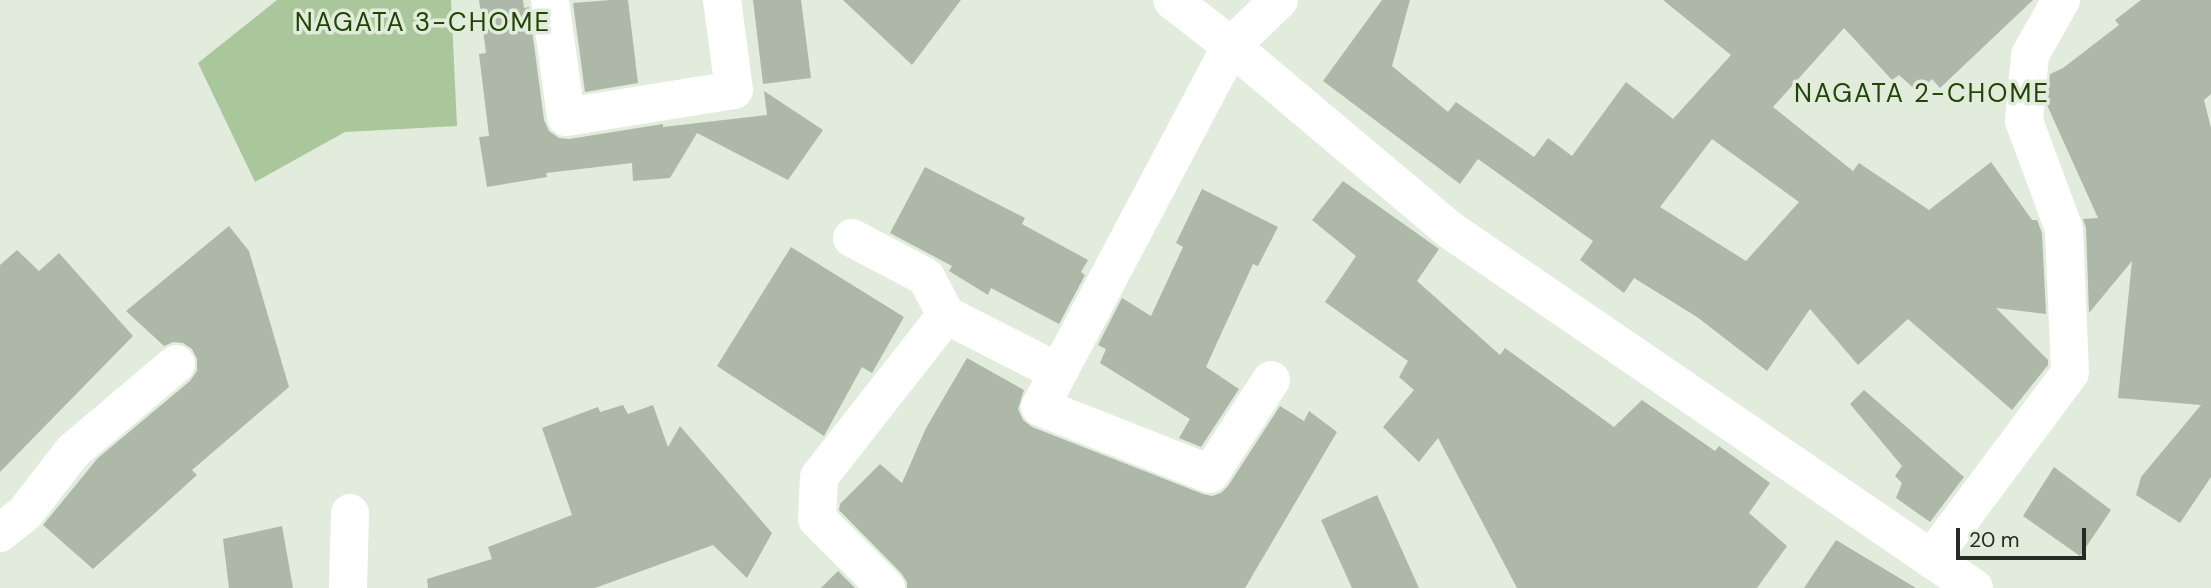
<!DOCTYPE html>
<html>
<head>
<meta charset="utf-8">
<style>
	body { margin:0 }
	#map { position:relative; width:2211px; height:588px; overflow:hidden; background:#e1ecdc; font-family:"DM Sans",sans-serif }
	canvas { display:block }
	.scale { position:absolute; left:1956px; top:528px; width:130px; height:32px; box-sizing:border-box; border:4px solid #262a24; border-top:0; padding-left:9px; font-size:21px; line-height:24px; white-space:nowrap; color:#262a24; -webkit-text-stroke:5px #e1ecdc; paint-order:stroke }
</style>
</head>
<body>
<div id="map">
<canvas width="2211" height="588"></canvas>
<div class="scale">20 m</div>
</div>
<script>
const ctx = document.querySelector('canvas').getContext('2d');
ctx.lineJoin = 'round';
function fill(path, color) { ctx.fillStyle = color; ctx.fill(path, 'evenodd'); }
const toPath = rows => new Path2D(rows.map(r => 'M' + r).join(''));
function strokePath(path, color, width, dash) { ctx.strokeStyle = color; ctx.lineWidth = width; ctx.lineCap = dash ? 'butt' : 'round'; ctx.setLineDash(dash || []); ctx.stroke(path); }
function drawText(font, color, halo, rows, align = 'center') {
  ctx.font = font + ' "DM Sans",sans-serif'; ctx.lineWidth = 7; ctx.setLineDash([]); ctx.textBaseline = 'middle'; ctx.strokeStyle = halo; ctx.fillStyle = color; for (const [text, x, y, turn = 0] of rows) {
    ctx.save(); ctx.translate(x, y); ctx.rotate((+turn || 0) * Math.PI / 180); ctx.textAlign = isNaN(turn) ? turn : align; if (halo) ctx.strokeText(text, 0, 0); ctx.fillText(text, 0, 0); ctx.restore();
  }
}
const green = toPath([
	[277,0,451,0,457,126,345,132,255,182,198,63]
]);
const building = toPath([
	[479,0,523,0,524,8,529,7,544,120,549,131,559,138,569,139,663,124,663,127,767,115,764,91,823,130,788,180,697,133,670,178,633,181,632,163,546,173,547,177,487,187,479,137,489,136,479,54,486,53],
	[610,0,628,0,638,83,585,92,573,3],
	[753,0,801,0,811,78,763,84],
	[843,0,961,0,912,65],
	[1382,0,1410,0,1392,66,1448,112,1456,102,1534,157,1548,138,1572,156,1626,82,1673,119,1731,55,1663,0,2033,0,1940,88,1932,79,1918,92,1899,75,1892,80,1844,28,1773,107,1853,171,1859,163,1929,210,1991,162,2032,220,2037,220,2042,233,2046,314,1996,308,2048,360,2048,365,2012,410,1908,319,1858,365,1810,309,1767,371,1697,317,1634,278,1624,293,1580,260,1593,241,1478,159,1460,184,1323,81],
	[1712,139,1799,202,1746,261,1660,207],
	[2141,0,2211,0,2211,94,2204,100,2211,128,2211,477,2180,523,2136,495,2141,477,2201,405,2118,398,2132,261,2089,313,2086,228,2083,219,2098,218,2047,105,2050,74,2063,68,2119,25,2115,20],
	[925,167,1025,218,1022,224,1088,260,1081,272,1085,275,1059,324,991,288,988,295,949,271,952,266,890,233],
	[1343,181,1439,249,1417,281,1500,355,1505,348,1614,427,1642,400,1715,451,1719,446,1770,483,1749,513,1787,546,1757,588,1517,588,1438,438,1419,462,1383,427,1414,390,1399,377,1408,361,1325,302,1356,256,1312,220],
	[1202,189,1278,227,1258,266,1253,264,1206,367,1239,389,1201,447,1179,438,1190,419,1100,363,1106,349,1098,345,1122,298,1151,316,1183,247,1176,243],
	[229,226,249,251,289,387,192,470,197,475,93,569,43,525,98,458,190,381,197,371,197,359,192,349,183,343,173,342,164,346,126,311],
	[791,247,904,317,872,373,862,367,824,436,717,366],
	[17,250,39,271,59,253,133,336,0,472,0,265],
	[967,358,1024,390,1018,409,1023,420,1032,427,1203,494,1212,496,1221,493,1228,486,1280,406,1304,421,1309,411,1337,432,1245,588,907,588,907,582,901,573,839,510,840,504,880,464,902,483,926,428],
	[1864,390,1964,477,1930,522,1896,498,1902,483,1895,476,1902,466,1850,404],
	[623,405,628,414,653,405,668,447,680,426,772,533,747,578,713,545,595,588,428,588,427,579,492,559,488,547,572,515,542,428,598,407,600,412],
	[2054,467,2111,510,2080,556,2023,516],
	[1377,495,1419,588,1352,588,1321,520],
	[282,526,293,588,229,588,223,539],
	[1836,540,1916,588,1804,588],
	[838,571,855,588,821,588]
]);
const minor = toPath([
	[550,0,566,117,734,90,722,0],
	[852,238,926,277,946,315,1058,372],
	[1271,380,1210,474,1040,407,1231,46,1279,0],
	[0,533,25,513,73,451,176,364],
	[1931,559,2070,373,2064,229,2024,121,2030,55,2061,0],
	[348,588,350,513],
	[886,588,817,519,819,477,946,315]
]);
const tertiary = toPath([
	[1172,0,1231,46,1450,230,1974,588]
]);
const neighbourhoodNames = [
	["NAGATA 3-CHOME",423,24],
	["NAGATA 2-CHOME",1922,95]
];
fill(green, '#a9c79a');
fill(building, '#adb8a8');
strokePath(minor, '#fff', 38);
strokePath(tertiary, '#fff', 38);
ctx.letterSpacing = '2px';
drawText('26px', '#214503', '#e1ecdc', neighbourhoodNames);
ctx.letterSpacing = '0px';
</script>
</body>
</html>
